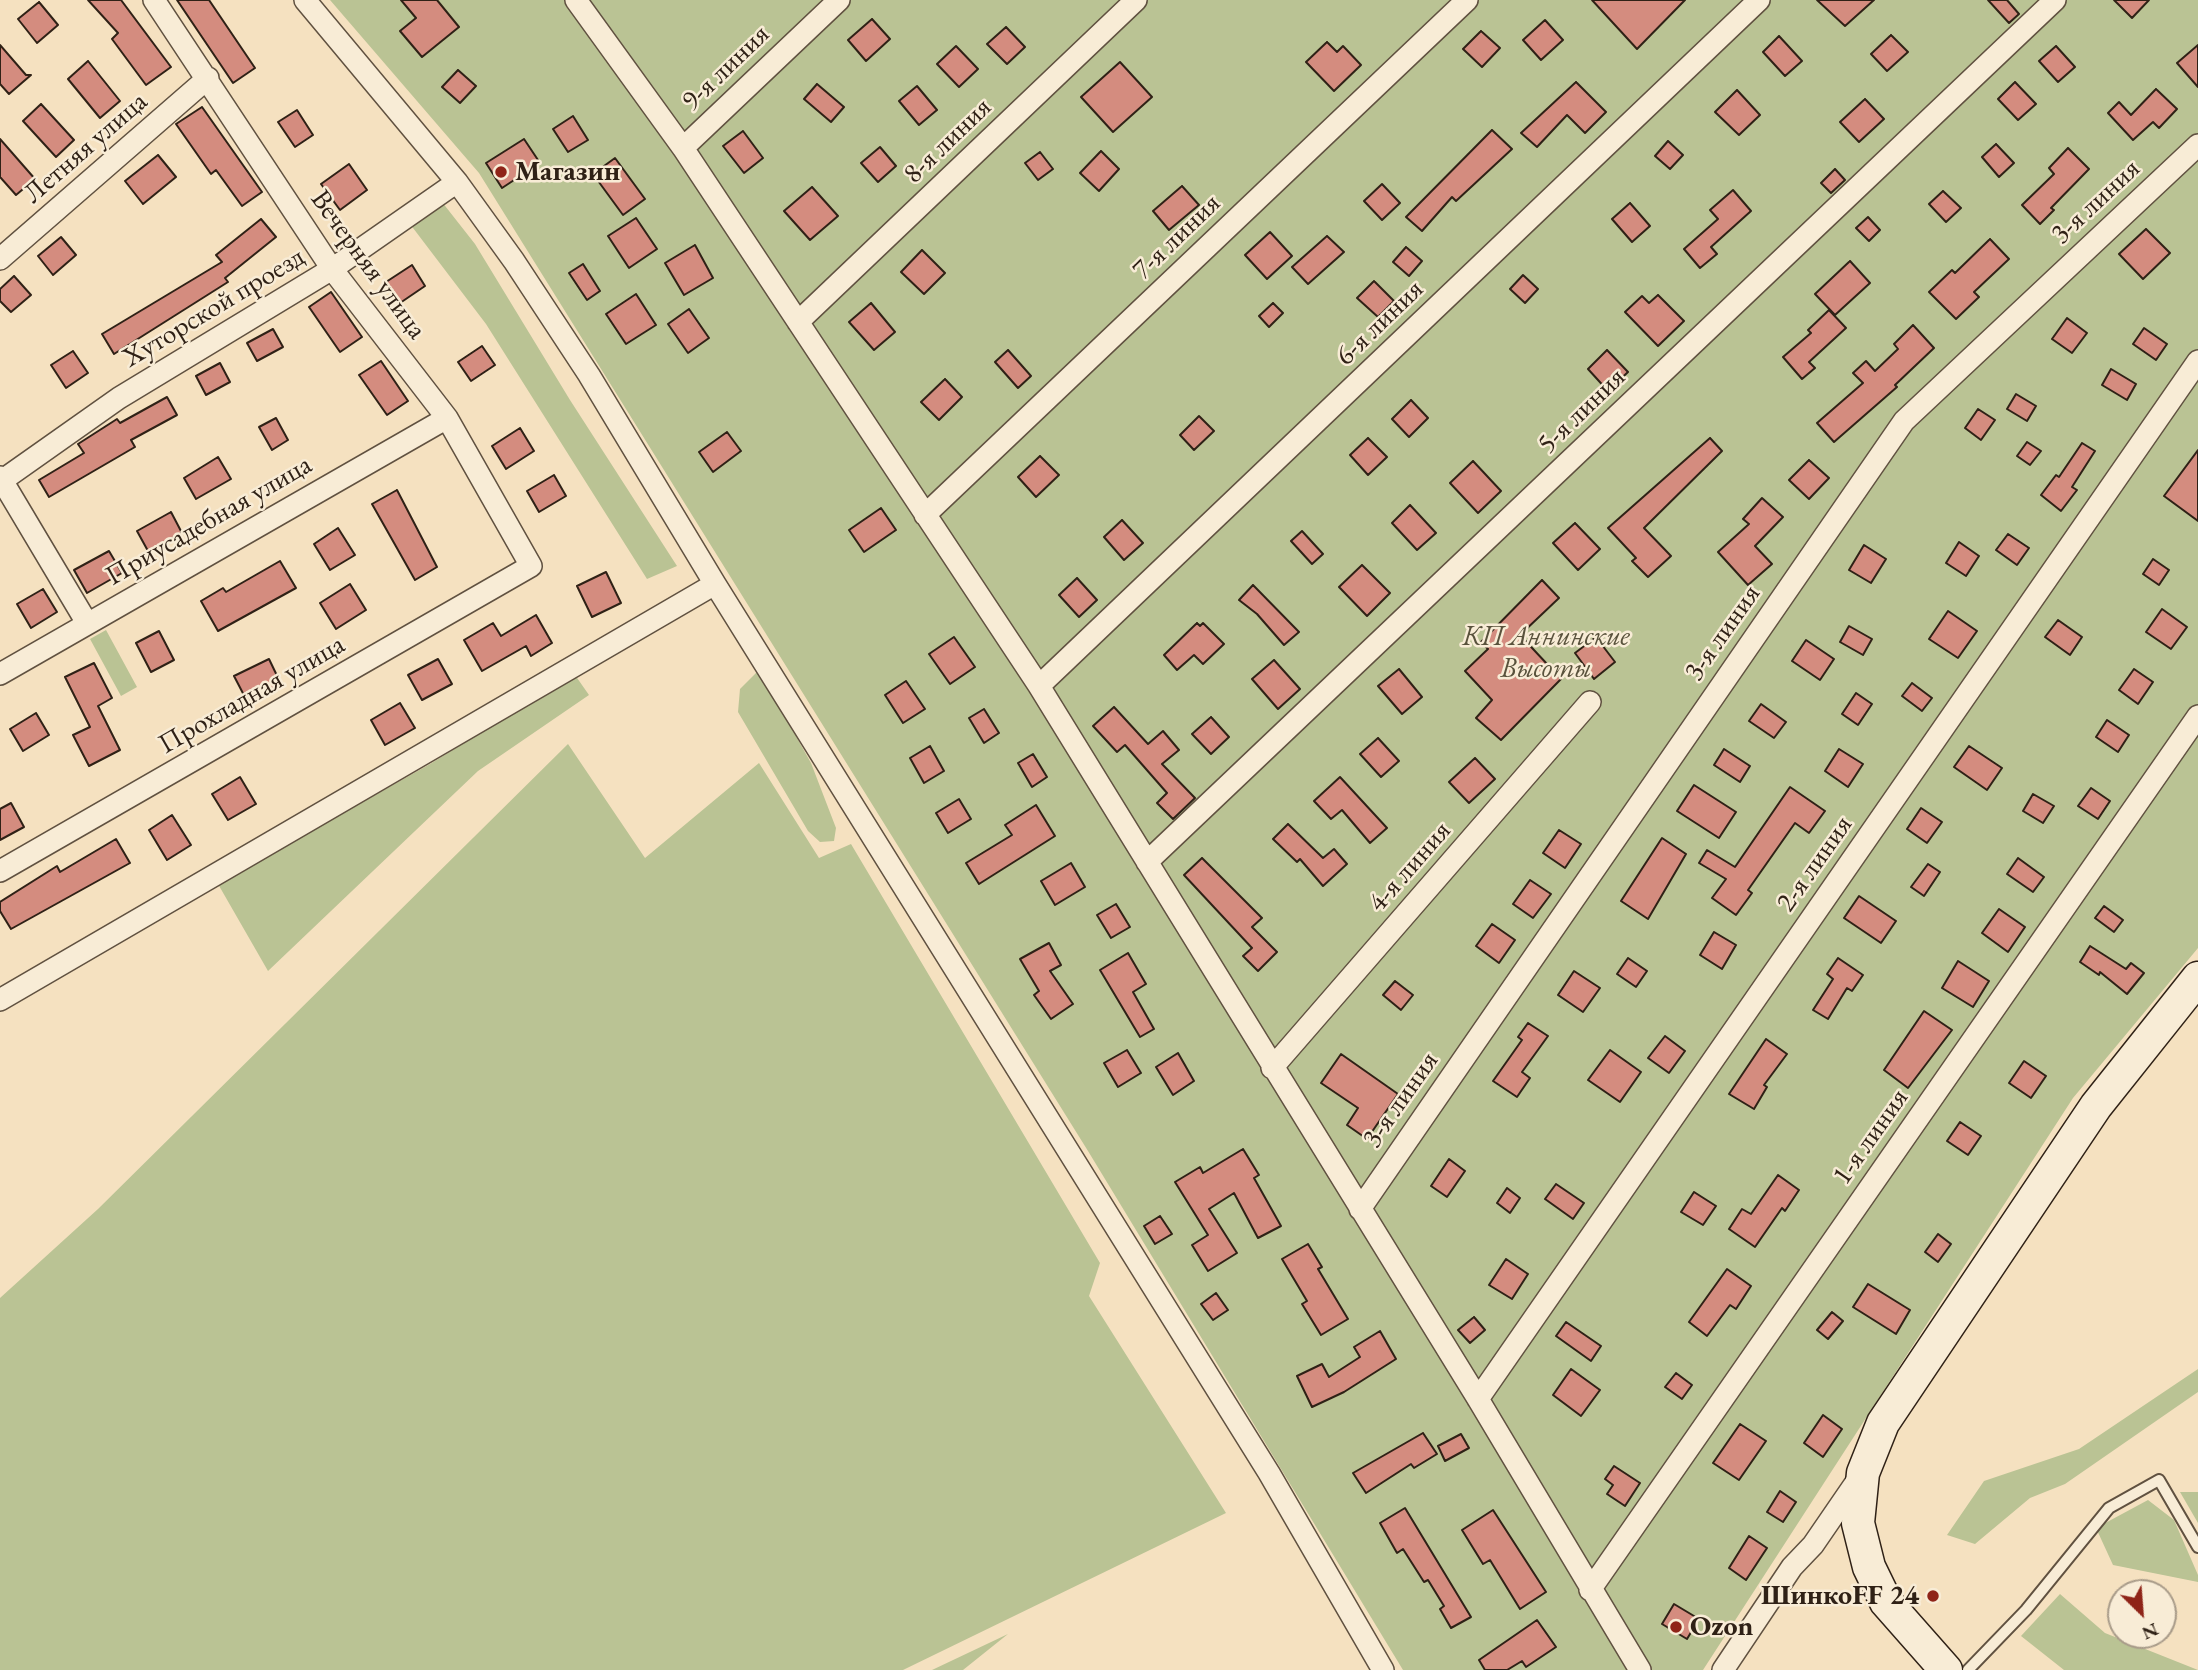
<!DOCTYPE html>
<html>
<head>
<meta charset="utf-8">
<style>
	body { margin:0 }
	#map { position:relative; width:2198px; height:1670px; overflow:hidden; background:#f5e1c0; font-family:"EB Garamond",serif }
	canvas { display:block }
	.north { position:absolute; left:2107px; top:1579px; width:70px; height:70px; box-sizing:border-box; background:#f8ecd6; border:2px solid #a89b89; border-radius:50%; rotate:155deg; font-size:19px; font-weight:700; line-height:28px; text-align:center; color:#2f2116 }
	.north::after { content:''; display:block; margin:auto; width:24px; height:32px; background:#8f2418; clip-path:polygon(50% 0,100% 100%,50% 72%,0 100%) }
</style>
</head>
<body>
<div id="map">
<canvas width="2198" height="1670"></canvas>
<div class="north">N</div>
</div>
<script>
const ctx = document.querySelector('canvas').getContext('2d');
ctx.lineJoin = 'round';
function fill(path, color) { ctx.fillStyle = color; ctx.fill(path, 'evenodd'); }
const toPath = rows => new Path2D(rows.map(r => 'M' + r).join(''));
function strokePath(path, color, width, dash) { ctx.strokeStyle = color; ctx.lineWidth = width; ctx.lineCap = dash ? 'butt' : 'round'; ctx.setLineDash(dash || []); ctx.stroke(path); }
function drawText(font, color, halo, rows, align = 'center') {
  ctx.font = font + ' "EB Garamond",serif'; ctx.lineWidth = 5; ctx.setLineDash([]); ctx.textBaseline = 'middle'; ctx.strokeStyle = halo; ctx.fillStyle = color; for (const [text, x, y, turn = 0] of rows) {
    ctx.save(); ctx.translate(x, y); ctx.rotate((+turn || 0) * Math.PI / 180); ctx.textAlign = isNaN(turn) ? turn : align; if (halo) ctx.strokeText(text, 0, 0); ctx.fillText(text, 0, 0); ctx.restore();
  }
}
const green = toPath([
	[330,0,2198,0,2198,948,2073,1098,1703,1670,1403,1670,1088,1151,479,173],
	[442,202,475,244,570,400,677,566,647,579,486,324,410,224],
	[106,630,137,687,121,696,90,639],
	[759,670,811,763,836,828,834,841,820,842,808,831,738,712,740,689],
	[575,675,589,695,478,771,268,971,218,884,430,764],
	[568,744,645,858,759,763,819,858,851,844,1100,1263,1089,1296,1226,1513,903,1670,0,1670,0,1298,98,1209],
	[2198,1369,2198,1392,2065,1484,2030,1498,1975,1544,1947,1535,1984,1481,2079,1449],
	[2180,1492,2198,1492,2198,1523],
	[2148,1500,2174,1520,2198,1575,2198,1582,2113,1565,2096,1528],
	[2060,1594,2105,1633,2198,1670,2064,1670,2021,1636],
	[1008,1634,963,1670,932,1670]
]);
const building = toPath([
	[88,0,121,0,171,67,146,85,112,39,118,33,88,0],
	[177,0,209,0,255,68,233,83,177,0],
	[401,0,437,0,459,27,422,57,400,31,416,18,401,0],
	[1592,0,1685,0,1637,49,1592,0],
	[1817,0,1874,0,1845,26,1817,0],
	[1988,0,2007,0,2019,14,2009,23,1988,0],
	[2114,0,2149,0,2132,18,2114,0],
	[39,2,58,25,37,43,18,19,39,2],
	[872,19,890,39,866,61,848,40,872,19],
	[1545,20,1563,40,1541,60,1523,40,1545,20],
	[1006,27,1025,47,1007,64,987,44,1006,27],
	[1481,31,1500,48,1482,67,1463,49,1481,31],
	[1891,35,1908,52,1887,71,1871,54,1891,35],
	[1779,36,1802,61,1785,76,1763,52,1779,36],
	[1327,42,1337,52,1343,46,1361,65,1334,91,1306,62,1327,42],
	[0,45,26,75,31,75,9,94,0,84,0,45],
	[2198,45,2198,87,2177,63,2198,45],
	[956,46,978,69,959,87,937,64,956,46],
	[2056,46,2075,67,2058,82,2039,61,2056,46],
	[88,61,120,101,100,118,68,79,88,61],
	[1120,62,1152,97,1113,132,1081,97,1120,62],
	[458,70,476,86,460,103,442,87,458,70],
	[1576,82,1606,112,1585,133,1567,115,1537,147,1521,133,1576,82],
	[2015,82,2036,104,2018,120,1998,99,2015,82],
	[817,84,844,107,831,122,804,99,817,84],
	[917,86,937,110,919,125,899,101,917,86],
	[2156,89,2177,109,2159,128,2153,122,2133,140,2108,113,2119,102,2131,115,2156,89],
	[1737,90,1760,115,1739,135,1715,112,1737,90],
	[1865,99,1884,119,1859,142,1840,122,1865,99],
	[41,104,74,140,56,157,23,121,41,104],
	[202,107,262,192,242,206,216,170,211,174,176,124,202,107],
	[297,110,313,135,295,147,278,122,297,110],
	[573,116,588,140,568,152,553,129,573,116],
	[1492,130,1512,149,1456,201,1452,197,1422,231,1406,217,1492,130],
	[743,131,763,158,744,173,723,146,743,131],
	[0,139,35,179,16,195,0,177,0,139],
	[524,139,540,163,502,188,486,163,524,139],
	[1668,141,1683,155,1670,169,1655,156,1668,141],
	[1996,144,2014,163,1999,177,1982,157,1996,144],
	[880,147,896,166,878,182,861,163,880,147],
	[2068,148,2089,169,2051,208,2054,210,2040,224,2022,205,2054,174,2049,168,2068,148],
	[1101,151,1119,169,1099,191,1080,173,1101,151],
	[1040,152,1053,169,1038,180,1025,163,1040,152],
	[158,155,176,177,143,204,125,181,158,155],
	[615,158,645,199,623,215,593,174,615,158],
	[349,164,367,190,340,210,321,184,349,164],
	[1835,169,1845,180,1831,193,1821,183,1835,169],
	[1382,184,1400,203,1382,220,1364,201,1382,184],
	[1182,186,1199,205,1169,230,1153,211,1182,186],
	[812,187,838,216,810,240,784,211,812,187],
	[1733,190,1751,211,1711,247,1717,254,1700,268,1684,249,1718,219,1710,210,1733,190],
	[1943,191,1961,208,1946,222,1929,204,1943,191],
	[1630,203,1650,226,1632,242,1612,219,1630,203],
	[1868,217,1880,230,1869,241,1856,228,1868,217],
	[636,218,657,249,629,268,608,236,636,218],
	[261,219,276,237,225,278,228,282,114,354,102,334,222,262,216,255,261,219],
	[2146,229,2170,253,2143,279,2119,254,2146,229],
	[1270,232,1292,256,1267,279,1245,255,1270,232],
	[1327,236,1344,252,1308,284,1292,267,1327,236],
	[61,237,76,255,53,275,38,256,61,237],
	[1990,239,2009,259,1974,292,1979,297,1956,319,1929,292,1952,270,1955,273,1990,239],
	[695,245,713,278,684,295,665,263,695,245],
	[1406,247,1422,261,1409,276,1393,262,1406,247],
	[922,250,945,273,924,294,901,272,922,250],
	[1850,261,1870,283,1835,315,1815,294,1850,261],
	[583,264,600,291,587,300,569,273,583,264],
	[412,265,425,286,400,303,386,282,412,265],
	[1523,275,1538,289,1525,303,1510,289,1523,275],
	[14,276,31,295,11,312,0,301,0,289,14,276],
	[1374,281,1394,301,1378,317,1357,298,1374,281],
	[331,292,362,337,340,352,309,307,331,292],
	[636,294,656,325,626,344,606,314,636,294],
	[1658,295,1684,321,1658,346,1625,312,1642,296,1649,303,1658,295],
	[871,303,895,332,874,350,849,322,871,303],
	[1273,303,1283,313,1269,327,1259,316,1273,303],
	[689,309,709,338,688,353,668,324,689,309],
	[1829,310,1846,328,1809,362,1815,368,1802,379,1783,357,1811,333,1808,330,1829,310],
	[2067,318,2087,333,2072,353,2052,339,2067,318],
	[1913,325,1934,348,1895,385,1897,387,1834,442,1817,423,1863,383,1853,373,1866,361,1875,371,1898,349,1894,344,1913,325],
	[2144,328,2167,344,2156,360,2133,344,2144,328],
	[273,329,283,347,257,361,247,343,273,329],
	[482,346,495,365,471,381,458,362,482,346],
	[1008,350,1031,376,1018,388,995,362,1008,350],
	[1607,350,1628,372,1608,391,1588,369,1607,350],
	[73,351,88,373,66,388,51,365,73,351],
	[381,361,408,401,387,415,359,375,381,361],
	[220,363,230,382,206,395,196,376,220,363],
	[2111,369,2136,384,2127,400,2102,385,2111,369],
	[945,379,962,397,939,420,921,402,945,379],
	[2016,394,2036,406,2027,421,2007,409,2016,394],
	[167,397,177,415,131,440,135,447,49,497,39,480,84,453,78,444,117,419,120,423,167,397],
	[1411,400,1428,418,1409,437,1392,419,1411,400],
	[1978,409,1995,420,1981,440,1965,428,1978,409],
	[1199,416,1214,431,1194,450,1180,435,1199,416],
	[276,418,288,440,272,450,259,427,276,418],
	[520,428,534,451,506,469,492,446,520,428],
	[727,432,741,451,713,472,699,452,727,432],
	[1368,438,1387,457,1368,475,1350,455,1368,438],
	[1710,438,1722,451,1644,528,1671,556,1648,577,1632,561,1636,558,1608,528,1710,438],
	[2027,442,2041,451,2030,465,2017,456,2027,442],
	[2082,443,2095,451,2072,487,2077,490,2061,511,2041,495,2056,475,2059,477,2082,443],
	[2198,450,2198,521,2164,496,2198,450],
	[1040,456,1059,475,1036,497,1018,477,1040,456],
	[218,457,231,479,196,499,184,478,218,457],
	[1809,460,1829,478,1809,499,1789,480,1809,460],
	[1473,461,1501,491,1478,513,1450,483,1473,461],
	[554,475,566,496,539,512,527,491,554,475],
	[397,490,437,567,415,580,372,504,397,490],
	[1762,498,1783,517,1755,546,1772,564,1748,585,1718,552,1749,524,1743,519,1762,498],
	[1410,505,1436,533,1417,550,1392,523,1410,505],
	[881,508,896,530,864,552,849,530,881,508],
	[171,512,182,533,148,551,137,531,171,512],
	[1122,520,1143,543,1124,560,1104,537,1122,520],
	[1575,523,1600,549,1578,570,1553,543,1575,523],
	[338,528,355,555,330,570,314,544,338,528],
	[1302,531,1323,554,1312,564,1291,541,1302,531],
	[2008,534,2029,548,2017,565,1996,550,2008,534],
	[1959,542,1979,556,1966,576,1946,563,1959,542],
	[1864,545,1886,559,1871,583,1849,570,1864,545],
	[109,551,122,573,87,593,74,570,109,551],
	[2153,559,2169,570,2159,585,2143,574,2153,559],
	[280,561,296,588,218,631,201,601,223,588,226,592,280,561],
	[1362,565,1390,593,1367,616,1339,587,1362,565],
	[606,572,621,603,592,617,577,586,606,572],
	[1077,578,1097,600,1079,617,1059,595,1077,578],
	[1542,580,1559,598,1520,635,1561,679,1501,740,1476,718,1492,700,1465,671,1488,649,1481,642,1542,580],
	[350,584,366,610,336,629,320,603,350,584],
	[1253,585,1299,632,1284,645,1257,614,1239,600,1253,585],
	[43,589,57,612,31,628,17,604,43,589],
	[2162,609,2187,627,2171,649,2146,632,2162,609],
	[1948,611,1977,631,1958,658,1929,639,1948,611],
	[536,615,552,643,531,656,526,646,482,671,464,640,493,623,501,636,536,615],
	[2058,620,2082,637,2070,655,2045,637,2058,620],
	[1197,623,1200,626,1203,623,1224,644,1203,664,1194,655,1177,670,1164,655,1197,623],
	[1849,626,1872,639,1863,655,1840,642,1849,626],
	[159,631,174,660,151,672,136,643,159,631],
	[954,637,975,667,950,684,929,654,954,637],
	[1596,637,1615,662,1594,679,1575,653,1596,637],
	[1806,640,1834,659,1820,680,1792,661,1806,640],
	[269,659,281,684,247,701,234,676,269,659],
	[438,659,452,684,422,700,408,675,438,659],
	[1274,660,1300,689,1278,709,1252,679,1274,660],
	[94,663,112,698,98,706,120,750,89,766,73,735,90,727,65,677,94,663],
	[1399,669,1422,697,1402,714,1378,686,1399,669],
	[2134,669,2153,682,2138,704,2119,690,2134,669],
	[906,681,925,709,903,723,885,695,906,681],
	[1912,683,1932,698,1922,711,1902,696,1912,683],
	[1856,693,1872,704,1858,725,1842,714,1856,693],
	[400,703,415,728,385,745,371,720,400,703],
	[1761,704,1786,722,1774,738,1749,721,1761,704],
	[1114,707,1148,744,1163,731,1179,750,1162,764,1195,798,1173,819,1157,803,1167,793,1125,745,1117,752,1093,726,1114,707],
	[984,709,999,733,984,743,969,718,984,709],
	[36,713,49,735,23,751,10,729,36,713],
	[1211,717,1229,737,1211,754,1192,734,1211,717],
	[2107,720,2129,735,2118,752,2096,737,2107,720],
	[1378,738,1399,761,1381,777,1360,754,1378,738],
	[930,746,944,771,924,783,910,758,930,746],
	[1969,746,2002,768,1987,790,1954,767,1969,746],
	[1724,749,1750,766,1740,782,1714,765,1724,749],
	[1839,749,1863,764,1848,787,1825,771,1839,749],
	[1033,754,1047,777,1032,787,1018,763,1033,754],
	[1475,758,1495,779,1469,803,1449,782,1475,758],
	[240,777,256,804,228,820,212,794,240,777],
	[1340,777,1387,828,1370,843,1342,810,1331,819,1314,801,1340,777],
	[1694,785,1736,812,1719,838,1677,811,1694,785],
	[1790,787,1825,811,1809,833,1795,823,1748,890,1752,893,1736,915,1712,898,1726,879,1699,863,1707,850,1735,867,1790,787],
	[2091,788,2110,801,2098,819,2078,806,2091,788],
	[2033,794,2054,806,2043,823,2023,811,2033,794],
	[959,799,971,819,948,833,936,813,959,799],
	[11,803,24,827,0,840,0,809,11,803],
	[1036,805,1055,836,979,884,966,863,1012,835,1005,825,1036,805],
	[1921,808,1942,822,1927,843,1907,829,1921,808],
	[172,815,191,845,167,860,149,830,172,815],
	[1288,824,1323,858,1334,849,1347,864,1323,886,1300,859,1297,862,1273,839,1288,824],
	[1559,830,1581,844,1565,868,1543,853,1559,830],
	[1662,838,1686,854,1648,919,1621,901,1662,838],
	[116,839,130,863,11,929,0,911,0,902,57,866,60,872,116,839],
	[1202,858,1262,918,1252,927,1277,952,1258,971,1243,956,1252,948,1184,875,1202,858],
	[2018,858,2044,877,2033,892,2007,874,2018,858],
	[1071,863,1085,887,1055,905,1041,881,1071,863],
	[1928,864,1940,872,1924,896,1911,887,1928,864],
	[1530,880,1551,894,1533,918,1513,904,1530,880],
	[1859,896,1896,921,1881,943,1844,918,1859,896],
	[1116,904,1130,927,1111,938,1097,915,1116,904],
	[2104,906,2123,920,2114,932,2095,918,2104,906],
	[1999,909,2025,927,2008,952,1982,933,1999,909],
	[1492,924,1515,940,1499,963,1476,946,1492,924],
	[1714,932,1736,945,1722,969,1700,955,1714,932],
	[1049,943,1061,965,1050,971,1073,1004,1051,1019,1034,995,1039,991,1020,959,1049,943],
	[2090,946,2126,969,2131,963,2144,973,2127,994,2100,972,2099,975,2080,962,2090,946],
	[1128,953,1146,984,1133,992,1154,1029,1140,1037,1100,970,1128,953],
	[1628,958,1647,971,1636,987,1617,974,1628,958],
	[1838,958,1863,975,1852,991,1847,988,1828,1019,1813,1010,1833,979,1827,974,1838,958],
	[1958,961,1989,981,1973,1007,1942,988,1958,961],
	[1574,971,1600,988,1583,1012,1558,995,1574,971],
	[1395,981,1413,995,1401,1010,1383,995,1395,981],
	[1924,1011,1952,1030,1908,1088,1884,1070,1924,1011],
	[1528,1023,1548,1036,1522,1072,1530,1078,1517,1097,1493,1081,1522,1040,1518,1037,1528,1023],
	[1665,1036,1685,1051,1669,1073,1648,1058,1665,1036],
	[1766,1039,1787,1054,1764,1085,1767,1087,1754,1109,1729,1094,1766,1039],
	[1127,1050,1141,1073,1118,1087,1104,1063,1127,1050],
	[1610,1050,1641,1072,1620,1102,1588,1080,1610,1050],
	[1178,1053,1194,1081,1173,1095,1156,1067,1178,1053],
	[1341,1054,1398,1094,1367,1139,1347,1125,1358,1108,1321,1083,1341,1054],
	[2024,1061,2046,1076,2031,1098,2009,1083,2024,1061],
	[1960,1122,1981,1136,1968,1155,1947,1141,1960,1122],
	[1243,1149,1259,1175,1254,1178,1281,1226,1258,1238,1234,1193,1209,1209,1237,1253,1208,1271,1192,1245,1208,1235,1175,1182,1200,1167,1203,1173,1243,1149],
	[1449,1159,1465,1171,1447,1197,1431,1186,1449,1159],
	[1778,1175,1799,1190,1785,1211,1782,1208,1755,1247,1729,1229,1742,1209,1751,1214,1778,1175],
	[1556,1184,1584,1203,1573,1219,1545,1199,1556,1184],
	[1507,1188,1520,1198,1510,1213,1497,1203,1507,1188],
	[1694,1192,1716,1206,1703,1225,1681,1212,1694,1192],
	[1160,1216,1172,1234,1155,1244,1144,1226,1160,1216],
	[1938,1234,1951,1244,1938,1262,1925,1252,1938,1234],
	[1308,1244,1322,1267,1318,1269,1348,1319,1321,1335,1302,1304,1307,1301,1282,1259,1308,1244],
	[1506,1259,1528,1274,1512,1299,1489,1285,1506,1259],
	[1727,1269,1751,1286,1736,1309,1730,1305,1707,1336,1689,1322,1727,1269],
	[1868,1284,1910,1310,1896,1334,1853,1307,1868,1284],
	[1216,1293,1228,1310,1213,1320,1201,1304,1216,1293],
	[1832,1312,1843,1321,1828,1339,1817,1330,1832,1312],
	[1474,1317,1485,1330,1470,1343,1458,1330,1474,1317],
	[1566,1322,1601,1346,1591,1361,1556,1336,1566,1322],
	[1380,1331,1396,1359,1344,1392,1312,1407,1297,1376,1322,1364,1329,1377,1360,1357,1354,1347,1380,1331],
	[1571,1369,1600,1390,1581,1416,1553,1395,1571,1369],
	[1676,1373,1692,1385,1682,1399,1665,1387,1676,1373],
	[1823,1415,1842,1429,1823,1457,1804,1443,1823,1415],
	[1740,1424,1766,1441,1739,1480,1713,1463,1740,1424],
	[1423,1433,1437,1454,1414,1468,1411,1464,1366,1493,1353,1473,1423,1433],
	[1461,1434,1469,1448,1445,1461,1438,1446,1461,1434],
	[1614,1466,1640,1483,1625,1506,1607,1494,1613,1485,1605,1479,1614,1466],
	[1780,1491,1796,1502,1783,1522,1767,1512,1780,1491],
	[1405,1508,1471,1617,1451,1628,1440,1609,1444,1606,1428,1580,1424,1582,1403,1549,1397,1553,1380,1523,1405,1508],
	[1493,1510,1546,1592,1520,1609,1490,1560,1483,1564,1462,1530,1493,1510],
	[1749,1536,1767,1548,1746,1580,1729,1568,1749,1536],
	[1674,1604,1699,1619,1687,1639,1662,1624,1674,1604],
	[1537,1620,1556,1647,1526,1667,1522,1661,1507,1670,1485,1670,1479,1660,1537,1620]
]);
const service = toPath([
	[1968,1670,2026,1610,2109,1508,2159,1480,2198,1547]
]);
const minor = toPath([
	[305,0,457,182,514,261,589,375,715,584,1269,1473,1383,1670],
	[576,0,683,148,1039,686,1478,1399,1640,1670],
	[683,148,839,0],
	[0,259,208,78],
	[798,322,1136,0],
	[0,477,87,623],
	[0,482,119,398,332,269,457,182],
	[925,515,1467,0],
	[0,674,447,418],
	[1039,686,1759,0],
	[1147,862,2055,0],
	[0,871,531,566,447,418,332,269,154,0],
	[0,1000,715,584],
	[1272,1068,1590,702],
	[1360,1209,1904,421,2198,145],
	[1478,1399,2198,361],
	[1590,1590,2198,716],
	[1723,1670,1792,1567,1813,1545,1859,1478]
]);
const secondary = toPath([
	[1946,1670,1886,1602,1869,1567,1858,1523,1863,1473,1883,1423,2096,1106,2198,978]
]);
const markers = [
	[501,172,7,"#8f2418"],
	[1933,1596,7,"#8f2418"],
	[1676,1627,7,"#8f2418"]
];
const streetNames = [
	["9-я линия",726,68,-44],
	["8-я линия",948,141,-44],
	["Летняя улица",86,148,-41],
	["3-я линия",2096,202,-43],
	["7-я линия",1177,237,-44],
	["Вечерняя улица",368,265,54],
	["Хуторской проезд",214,308,-31],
	["6-я линия",1380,323,-44],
	["5-я линия",1582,411,-44],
	["Приусадебная улица",209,521,-30],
	["3-я линия",1723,633,-55],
	["Прохладная улица",252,695,-30],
	["2-я линия",1815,864,-55],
	["4-я линия",1410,867,-49],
	["3-я линия",1401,1100,-55],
	["1-я линия",1871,1137,-55]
];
const poiNames = [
	["Магазин",515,172],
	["ШинкоFF 24",1919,1596,"right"],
	["Ozon",1690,1627]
];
const parkNames = [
	["КП Аннинские",1546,637],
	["Высоты",1546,669]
];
fill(green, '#bac394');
fill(building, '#d48c7f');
strokePath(building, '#2f2116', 2);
strokePath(service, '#605140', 14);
strokePath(minor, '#605140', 24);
strokePath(secondary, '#2f2116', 35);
strokePath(service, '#f8ecd6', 10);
strokePath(minor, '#f8ecd6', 21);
strokePath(secondary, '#f8ecd6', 32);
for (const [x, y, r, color] of markers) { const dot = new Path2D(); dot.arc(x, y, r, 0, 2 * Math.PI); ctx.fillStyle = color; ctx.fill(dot); strokePath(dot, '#f8ecd6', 2.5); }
drawText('28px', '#2f2116', '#f8ecd6', streetNames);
drawText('bold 28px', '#2f2116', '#f8ecd6', poiNames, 'left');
drawText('italic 28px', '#59523c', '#f8ecd6', parkNames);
</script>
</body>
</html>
